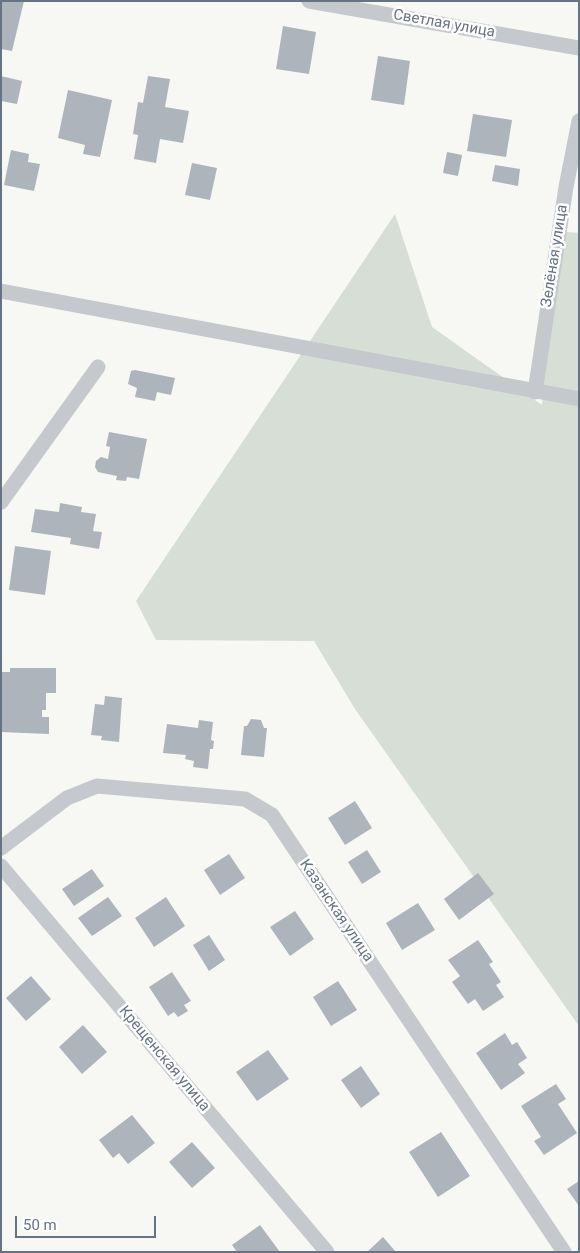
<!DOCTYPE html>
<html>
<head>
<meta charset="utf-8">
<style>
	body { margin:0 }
	#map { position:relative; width:580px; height:1253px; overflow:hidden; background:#f7f7f4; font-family:Roboto,sans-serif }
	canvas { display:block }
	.frame { position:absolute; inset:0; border:2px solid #667385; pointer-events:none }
	.scale { position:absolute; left:15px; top:1216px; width:141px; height:22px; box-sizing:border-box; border:2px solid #667385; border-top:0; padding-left:6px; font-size:15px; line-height:18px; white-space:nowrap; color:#667385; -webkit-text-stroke:4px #fff; paint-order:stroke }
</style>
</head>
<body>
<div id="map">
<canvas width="580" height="1253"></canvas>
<div class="frame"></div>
<div class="scale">50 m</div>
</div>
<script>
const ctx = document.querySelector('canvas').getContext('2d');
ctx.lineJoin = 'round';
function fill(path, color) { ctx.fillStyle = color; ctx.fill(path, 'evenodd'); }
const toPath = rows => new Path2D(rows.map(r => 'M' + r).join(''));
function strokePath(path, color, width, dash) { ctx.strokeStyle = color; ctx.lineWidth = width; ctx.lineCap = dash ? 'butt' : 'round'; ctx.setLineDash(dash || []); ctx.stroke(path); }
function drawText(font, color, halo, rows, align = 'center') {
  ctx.font = font + ' Roboto,sans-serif'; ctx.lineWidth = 5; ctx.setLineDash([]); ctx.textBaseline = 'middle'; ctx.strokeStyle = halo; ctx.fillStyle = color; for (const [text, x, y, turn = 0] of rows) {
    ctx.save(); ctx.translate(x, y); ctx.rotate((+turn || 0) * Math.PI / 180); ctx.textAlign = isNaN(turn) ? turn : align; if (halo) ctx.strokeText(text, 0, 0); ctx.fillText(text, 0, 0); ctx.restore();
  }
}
const green = toPath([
	[395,214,432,327,542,405,555,231,579,233,579,1026,355,709,314,641,156,640,136,601]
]);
const building = toPath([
	[1,1,24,1,12,51,1,49],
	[283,26,316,32,309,74,276,69],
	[378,56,410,61,404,105,371,100],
	[1,76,22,81,17,104,1,101],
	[148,76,170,79,165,107,189,111,183,143,160,139,156,163,134,159,138,135,133,134,138,102,143,103],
	[68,90,112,100,100,157,83,154,85,145,58,138],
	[473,114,512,120,506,157,467,151],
	[11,150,29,154,28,162,40,164,34,191,4,185],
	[447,152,462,155,458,176,443,173],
	[192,163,217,168,210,200,185,195],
	[495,165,520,169,518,186,492,181],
	[135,370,175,378,171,395,157,392,155,401,135,397,137,388,128,384,131,371],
	[109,432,147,439,139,479,127,477,126,481,116,480,117,476,98,472,95,467,96,461,101,457,108,459,110,447,106,446],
	[60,503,82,507,81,512,96,514,93,531,102,532,99,549,70,544,71,538,31,532,35,509,59,512],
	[15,546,51,551,45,595,9,590],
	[10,668,56,668,56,693,46,693,46,710,42,710,42,717,49,717,49,734,1,732,1,672,10,672],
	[105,696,122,698,119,742,101,740,102,736,91,735,95,704,104,705],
	[251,719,261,720,264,728,267,728,264,757,241,755,244,726,247,726],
	[199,720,213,722,211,740,214,741,213,749,210,749,208,769,193,767,194,761,185,759,186,755,163,753,167,724,198,728],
	[355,801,372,828,345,845,328,818],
	[367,850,381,872,362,884,348,862],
	[229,854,245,878,220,895,204,870],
	[92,869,104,886,74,906,62,889],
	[478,873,494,894,459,920,444,899],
	[108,897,122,916,92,936,78,918],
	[166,897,185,926,154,947,135,918],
	[418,903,435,930,402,950,386,923],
	[295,911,314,939,290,956,270,927],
	[209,935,225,960,209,971,193,945],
	[478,940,493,962,489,964,501,982,496,985,504,997,483,1011,475,999,468,1004,452,982,460,976,448,960],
	[172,972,191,1001,184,1005,188,1011,178,1017,174,1012,168,1016,149,987],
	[31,976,51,999,26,1021,6,998],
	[338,981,357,1010,331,1026,313,997],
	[83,1025,107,1052,82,1074,59,1047],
	[505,1033,512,1045,517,1042,527,1058,518,1064,525,1073,501,1090,476,1053],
	[268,1050,289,1079,257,1101,236,1072],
	[361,1066,380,1094,361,1108,341,1080],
	[556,1084,566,1099,558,1104,577,1133,544,1155,534,1141,541,1137,521,1106],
	[132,1115,155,1143,128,1164,119,1153,113,1158,99,1140],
	[441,1132,470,1176,438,1197,409,1152],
	[192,1142,215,1168,192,1188,169,1162],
	[579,1181,579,1206,567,1189],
	[260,1225,280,1252,237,1252,232,1245],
	[383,1237,396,1252,367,1252]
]);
const street = toPath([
	[309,1,579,48],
	[1,291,579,399],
	[535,392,566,187,579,121],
	[1,502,98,367],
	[1,848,67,798,97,786,245,799,272,815,564,1252],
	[1,866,327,1252]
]);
const streetNames = [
	["Светлая улица",444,24,10],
	["Зелёная улица",555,256,-81],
	["Казанская улица",336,911,56],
	["Крещенская улица",164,1059,50]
];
fill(green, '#d7ded5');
fill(building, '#aeb4bb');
strokePath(street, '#c5c8cc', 15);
drawText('15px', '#667385', '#fff', streetNames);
</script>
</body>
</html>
